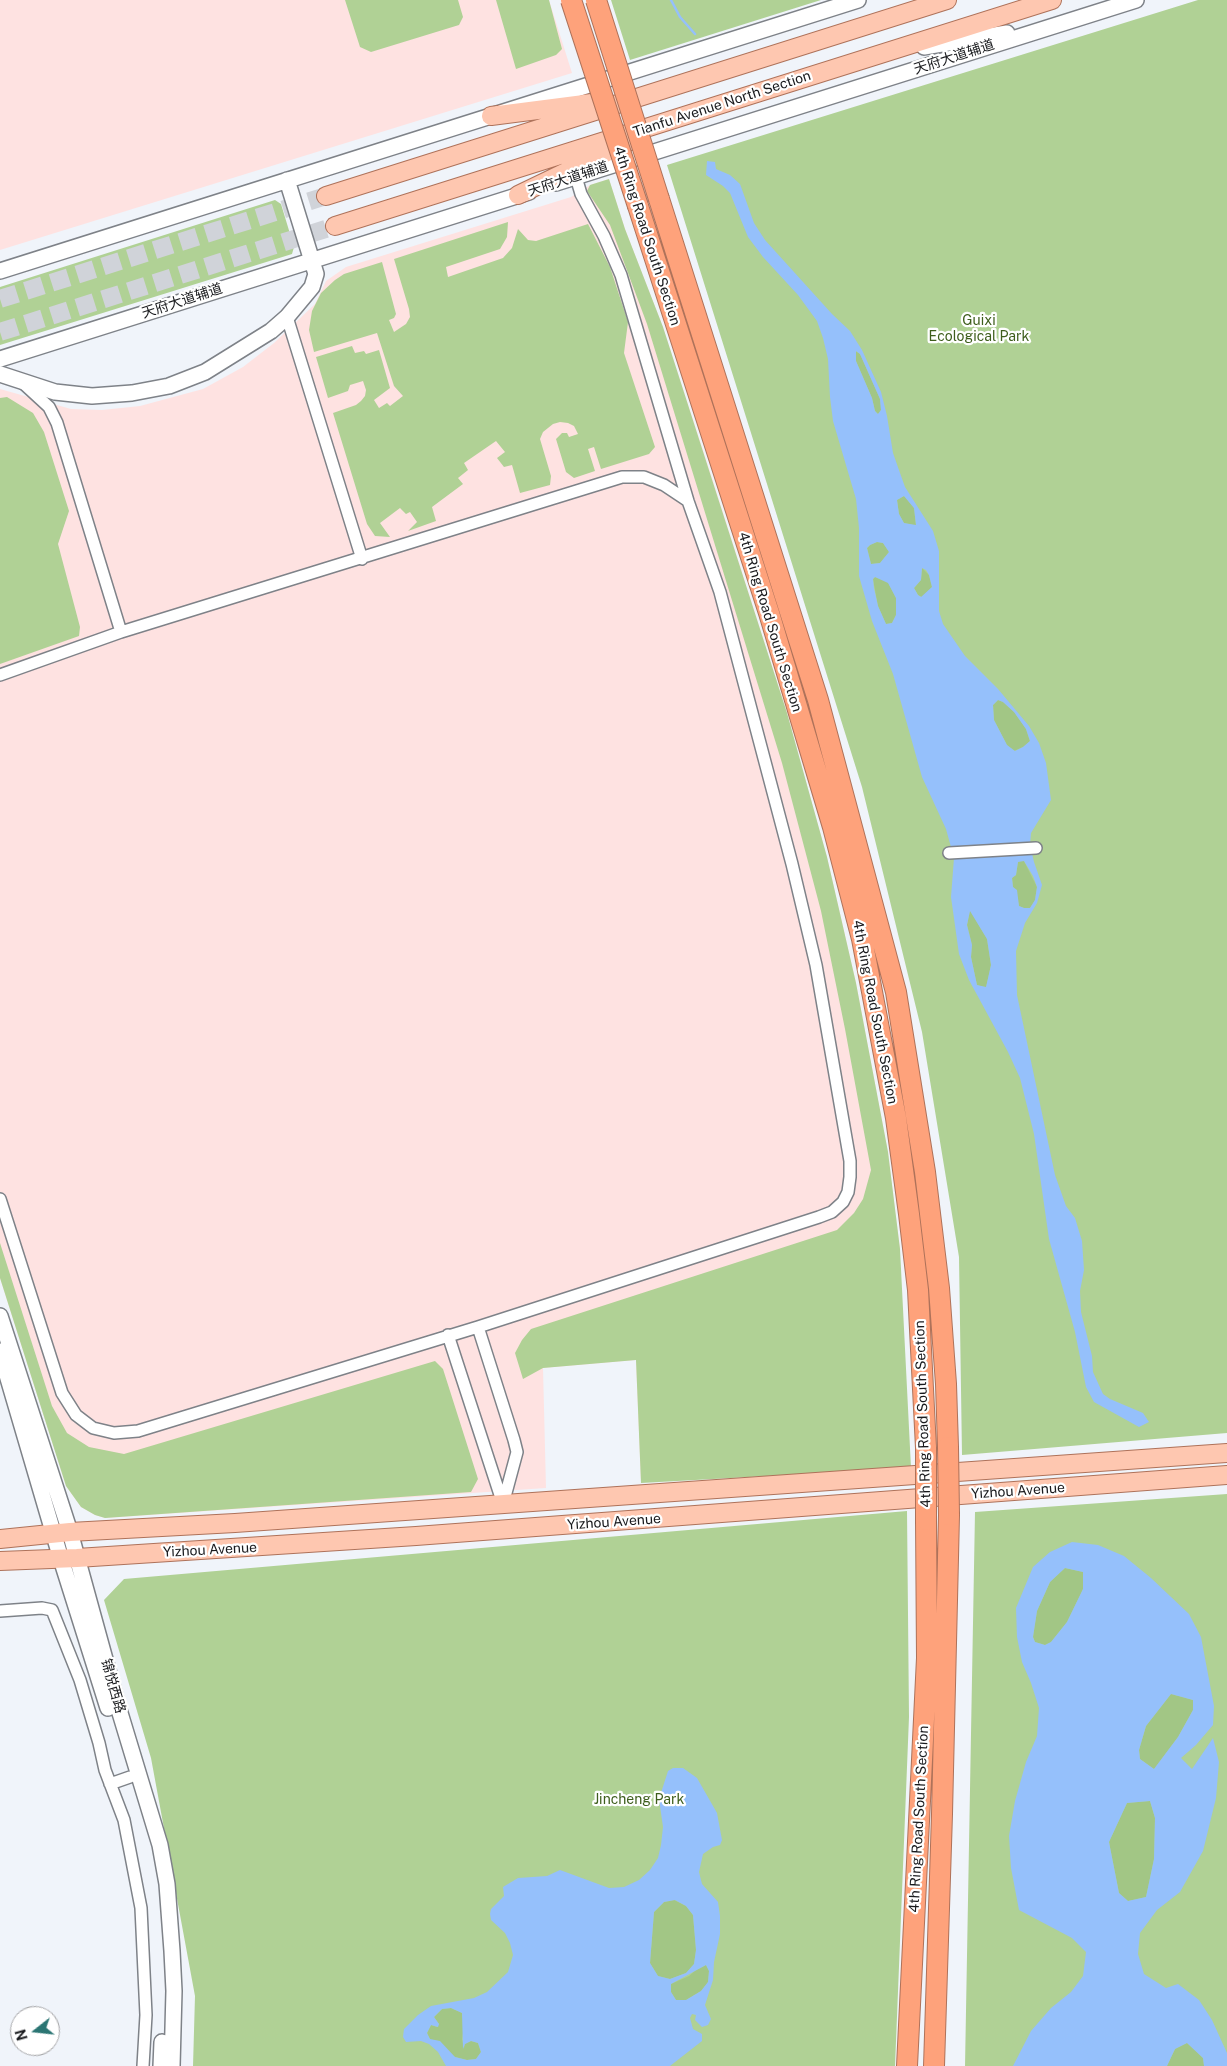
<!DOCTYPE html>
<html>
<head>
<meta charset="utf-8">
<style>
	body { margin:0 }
	#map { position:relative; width:1227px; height:2066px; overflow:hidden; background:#f0f4fa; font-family:"Public Sans",sans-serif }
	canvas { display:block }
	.north { position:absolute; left:10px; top:2006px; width:50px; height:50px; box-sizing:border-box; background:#fff; border:1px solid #a3a3a5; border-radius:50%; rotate:254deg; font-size:14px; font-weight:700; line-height:20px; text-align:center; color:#191a1d }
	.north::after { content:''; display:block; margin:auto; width:18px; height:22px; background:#2b7573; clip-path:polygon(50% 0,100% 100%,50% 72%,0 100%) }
</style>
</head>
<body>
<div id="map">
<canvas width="1227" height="2066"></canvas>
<div class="north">N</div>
</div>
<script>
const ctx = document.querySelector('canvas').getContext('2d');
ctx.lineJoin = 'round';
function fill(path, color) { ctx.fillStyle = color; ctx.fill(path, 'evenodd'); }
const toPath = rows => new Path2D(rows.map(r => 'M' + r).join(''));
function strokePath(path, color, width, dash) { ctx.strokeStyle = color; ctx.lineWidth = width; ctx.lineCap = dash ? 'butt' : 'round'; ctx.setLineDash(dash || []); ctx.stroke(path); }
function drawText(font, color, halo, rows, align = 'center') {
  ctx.font = font + ' "Public Sans","Noto Sans SC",sans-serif'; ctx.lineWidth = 4.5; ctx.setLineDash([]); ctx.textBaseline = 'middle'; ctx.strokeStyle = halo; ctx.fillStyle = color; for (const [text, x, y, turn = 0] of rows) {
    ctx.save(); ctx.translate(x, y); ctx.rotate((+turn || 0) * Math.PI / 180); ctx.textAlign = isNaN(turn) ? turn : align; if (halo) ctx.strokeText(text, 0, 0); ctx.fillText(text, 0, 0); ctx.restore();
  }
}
const commercial = toPath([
	[0,0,549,0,572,73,0,250],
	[609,179,625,229,663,327,713,481,787,713,827,857,856,983,888,1152,900,1249,641,1483,636,1360,543,1368,546,1488,105,1518,95,1515,81,1507,66,1486,0,1278,0,389,71,409,102,410,140,406,203,389,243,367,274,343,315,304,326,281,346,267,571,197,590,185]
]);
const green = toPath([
	[345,0,458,0,463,17,459,25,371,52,360,47],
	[496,0,549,0,562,49,556,55,516,69],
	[611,0,821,0,630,60],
	[1198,0,1227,0,1227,1433,962,1455,959,1257,922,1032,862,787,667,165],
	[609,179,625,229,663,327,787,713,827,857,856,983,888,1152,900,1249,911,1468,641,1483,636,1360,543,1368,523,1379,515,1353,522,1340,531,1329,837,1230,854,1213,863,1199,871,1170,845,1029,821,911,782,763,647,324,610,225,587,191,590,185],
	[275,200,281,204,294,247,292,254,0,345,0,287],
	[508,222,507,237,500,249,446,267,448,277,503,258,512,248,518,229,528,240,536,241,588,224,610,267,628,322,624,353,655,447,649,454,601,469,594,447,588,449,595,471,574,478,566,472,556,439,562,433,567,433,569,437,578,434,574,426,568,423,560,422,553,424,543,432,540,439,551,476,550,485,520,493,512,465,504,467,497,458,505,452,496,441,464,463,468,470,458,478,463,484,432,507,436,521,408,531,417,522,410,512,406,514,400,508,380,523,390,537,375,536,367,524,333,413,356,405,361,401,365,396,366,390,363,381,350,385,348,391,328,398,316,357,352,346,355,353,364,351,366,354,379,350,390,388,374,400,379,408,387,403,390,406,403,396,394,386,377,333,314,352,309,330,312,311,321,293,335,280,344,274,382,262,396,314,394,318,389,320,394,332,406,324,410,317,409,309,394,259],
	[7,397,33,413,44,432,69,511,58,544,80,627,79,636,0,664,0,398],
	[0,1243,52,1406,67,1433,89,1447,124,1454,435,1361,443,1369,478,1479,471,1492,105,1518,95,1515,81,1507,66,1486,0,1278],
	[1227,1494,1227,2066,965,2066,975,1512],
	[907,1511,909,1717,895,2066,193,2066,195,1996,151,1758,104,1600,124,1579]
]);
const forest = toPath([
	[855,351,860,354,880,399,881,410,878,414,875,411,872,398,856,361],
	[904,496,914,508,916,526,904,523,899,514,897,500],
	[877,542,883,543,889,552,880,563,871,564,867,548,870,545],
	[922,568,929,575,932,587,922,597,918,595,914,588,921,580],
	[875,577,888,582,896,598,896,615,892,623,886,624,878,606,873,579],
	[998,700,1003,702,1014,712,1026,729,1030,741,1023,747,1014,751,1007,745,994,720,993,705],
	[1018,861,1024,861,1037,887,1035,900,1030,908,1024,908,1019,906,1016,890,1013,887,1012,878,1016,875],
	[970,910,987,939,991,965,986,988,977,985,971,957,972,945,967,925],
	[1065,1568,1083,1572,1083,1589,1067,1622,1051,1642,1045,1645,1035,1642,1033,1637,1037,1611,1050,1582],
	[1171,1694,1193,1700,1193,1710,1178,1737,1154,1769,1140,1759,1139,1750,1146,1726],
	[1150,1801,1155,1818,1154,1859,1146,1897,1128,1901,1119,1893,1109,1842,1127,1803],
	[674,1900,686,1906,693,1915,696,1950,694,1964,686,1973,670,1979,658,1976,650,1963,654,1912,664,1902],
	[706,1965,709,1971,708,1982,701,1991,686,2000,676,2000,671,1992,671,1984,689,1976,696,1970],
	[451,2008,462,2013,464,2028,462,2039,464,2048,465,2044,471,2041,478,2043,481,2052,476,2059,467,2060,455,2057,430,2039,427,2033,431,2025,437,2027,439,2024,434,2017,442,2009],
	[1187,2043,1203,2058,1204,2066,1167,2066,1175,2049]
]);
const water = toPath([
	[707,161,715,162,716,169,730,175,740,184,754,223,765,240,832,314,850,331,862,350,881,392,887,416,893,453,900,473,905,487,933,531,939,551,939,611,943,624,965,656,998,689,1029,726,1039,743,1046,763,1051,800,1031,833,1030,845,1034,862,1042,885,1037,903,1025,923,1016,951,1017,995,1055,1175,1066,1206,1075,1218,1082,1241,1084,1270,1080,1291,1081,1312,1092,1356,1093,1372,1103,1394,1110,1399,1143,1413,1149,1422,1139,1427,1094,1402,1086,1387,1075,1332,1049,1239,1034,1134,1020,1078,1008,1052,969,980,959,954,951,897,954,858,946,829,922,777,893,674,872,621,859,576,859,528,856,499,833,421,830,397,828,359,823,338,817,321,798,295,763,257,748,237,730,193,723,186,706,175],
	[856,351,860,354,880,399,881,410,878,414,875,411,872,398,856,361],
	[904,496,914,508,916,525,904,523,899,514,897,500],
	[877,542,883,543,889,552,880,563,871,564,867,548,870,545],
	[922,568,926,570,929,575,932,587,921,597,918,595,914,588,921,580],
	[875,577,888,583,896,598,896,615,892,623,886,624,878,606,874,588,873,579],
	[998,700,1003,702,1014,712,1026,729,1030,741,1023,747,1015,751,1007,745,994,720,993,705],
	[1024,861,1033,876,1037,887,1035,900,1030,908,1024,908,1019,906,1017,890,1013,887,1012,878,1016,875,1018,862],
	[970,911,987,939,991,965,986,987,977,985,971,957,972,945,967,925],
	[1072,1542,1098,1545,1124,1556,1151,1578,1189,1614,1201,1637,1214,1706,1213,1725,1196,1745,1181,1758,1192,1769,1213,1738,1219,1762,1216,1798,1203,1851,1180,1892,1157,1910,1140,1933,1138,1954,1144,1974,1166,1988,1178,1984,1199,2000,1212,2020,1227,2053,1227,2066,1204,2066,1203,2058,1187,2043,1175,2049,1167,2066,1013,2066,1031,2031,1051,2008,1071,1992,1083,1976,1086,1952,1072,1938,1019,1910,1011,1868,1009,1836,1015,1801,1026,1762,1037,1736,1039,1708,1031,1683,1022,1662,1017,1637,1016,1608,1033,1567,1050,1552],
	[1065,1568,1083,1572,1083,1589,1067,1622,1051,1642,1045,1645,1035,1642,1033,1637,1037,1611,1050,1582],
	[1171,1694,1193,1700,1193,1710,1178,1737,1154,1769,1140,1759,1139,1750,1146,1726],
	[1150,1801,1155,1818,1154,1859,1146,1897,1128,1901,1119,1893,1109,1842,1127,1803],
	[673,1768,683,1768,697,1778,717,1813,722,1840,720,1845,713,1847,703,1854,699,1872,702,1884,718,1902,720,1916,720,1934,714,1962,713,1980,705,2005,711,2019,708,2025,702,2027,695,2020,696,2015,692,2014,690,2018,693,2029,702,2034,702,2041,670,2066,446,2066,438,2052,429,2044,421,2041,406,2042,403,2037,404,2029,418,2015,431,2006,474,1998,487,1992,508,1972,513,1955,510,1943,505,1933,491,1920,490,1914,491,1909,504,1896,503,1887,518,1878,547,1876,560,1870,609,1888,624,1887,639,1880,650,1870,658,1858,661,1845,663,1827,659,1799,668,1771],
	[675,1900,686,1906,693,1915,696,1950,694,1964,686,1973,670,1979,658,1976,650,1963,654,1912,664,1902],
	[706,1965,709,1971,708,1982,701,1991,686,2000,676,2000,671,1992,671,1984],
	[451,2008,462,2013,463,2049,465,2044,471,2041,478,2043,481,2052,476,2059,467,2060,455,2057,440,2041,430,2039,427,2033,431,2025,438,2027,439,2024,434,2017,442,2009]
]);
const stream = toPath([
	[671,0,680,17,695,34]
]);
const primaryTunnel = toPath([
	[0,299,326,196],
	[0,332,335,226]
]);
const street = toPath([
	[287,317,362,559],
	[24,384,49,407,57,423,121,632],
	[0,675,121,632,622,477,644,477,664,485,688,501],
	[949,853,1036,848],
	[0,1199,62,1393,76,1415,93,1428,114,1433,138,1431,478,1327,819,1217,832,1212,843,1202,848,1192,850,1177,850,1161,816,965,792,864,720,592,688,501,621,275,604,236,581,194,576,177],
	[478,1327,514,1440,517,1452,503,1504],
	[448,1335,503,1504],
	[0,1611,42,1608,52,1610,80,1680,99,1743,105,1770,124,1820,141,1908,146,2015,143,2066],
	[110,1784,130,1777]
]);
const secondary = toPath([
	[924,47,1007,33],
	[556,183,1136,0],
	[0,271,858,0],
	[0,359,529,192],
	[0,374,55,392,92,396,132,393,169,386,205,372,271,331,287,317,312,287,316,274,287,180],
	[0,1316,70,1532,117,1703,160,1845,167,1884,172,1951,174,1991,172,2066],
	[0,1351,61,1559,108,1708],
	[161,2066,162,2042]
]);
const primary = toPath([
	[491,116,592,103],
	[518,195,626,143],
	[326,196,947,0],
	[335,226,1052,0],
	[0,1539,70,1532,235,1523,1227,1453],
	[0,1561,77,1558,416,1536,1227,1475]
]);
const highway = toPath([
	[659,199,818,700,896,992,925,1172,939,1288,946,1384,948,1447],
	[638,206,769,613,833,827,862,939,896,1118,909,1214,918,1290,926,1448],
	[907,2066,927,1658,926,1520],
	[934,2066,942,1814,949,1515]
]);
const highwayBridge = toPath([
	[571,0,638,206],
	[596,0,659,199],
	[948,1447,949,1515],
	[926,1448,926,1520]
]);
const streetNames = [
	["天府大道辅道",954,57,-18],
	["Tianfu Avenue North Section",722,104,-18],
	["天府大道辅道",568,179,-18],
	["4th Ring Road South Section",647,236,72],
	["天府大道辅道",182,301,-18],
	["4th Ring Road South Section",770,622,73],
	["4th Ring Road South Section",875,1012,79],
	["4th Ring Road South Section",923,1414,-92],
	["Yizhou Avenue",1018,1491,-4],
	["Yizhou Avenue",614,1522,-4],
	["Yizhou Avenue",210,1550,-3],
	["锦悦西路",113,1686,74],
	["4th Ring Road South Section",919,1819,-87]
];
const parkNames = [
	["Guixi",979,321],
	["Ecological Park",979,337],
	["Jincheng Park",639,1800]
];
fill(commercial, '#fee2e1');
fill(green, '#b0d195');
fill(forest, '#a2c685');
fill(water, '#95c0fb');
strokePath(stream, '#95c0fb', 2.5);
strokePath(primaryTunnel, '#d0d3d9', 18, [18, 9]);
strokePath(street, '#7e8288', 14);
strokePath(secondary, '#7e8288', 18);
strokePath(primary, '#ae725a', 20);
strokePath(highway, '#ae725a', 22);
strokePath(street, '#fff', 11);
strokePath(secondary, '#fff', 15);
strokePath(primary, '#fec7b0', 18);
strokePath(highway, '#fea27b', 20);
strokePath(highwayBridge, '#ae725a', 22, []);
strokePath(highwayBridge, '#fea27b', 20);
drawText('14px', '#191a1d', '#fff', streetNames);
drawText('14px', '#3e5e1c', '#fff', parkNames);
</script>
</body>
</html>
